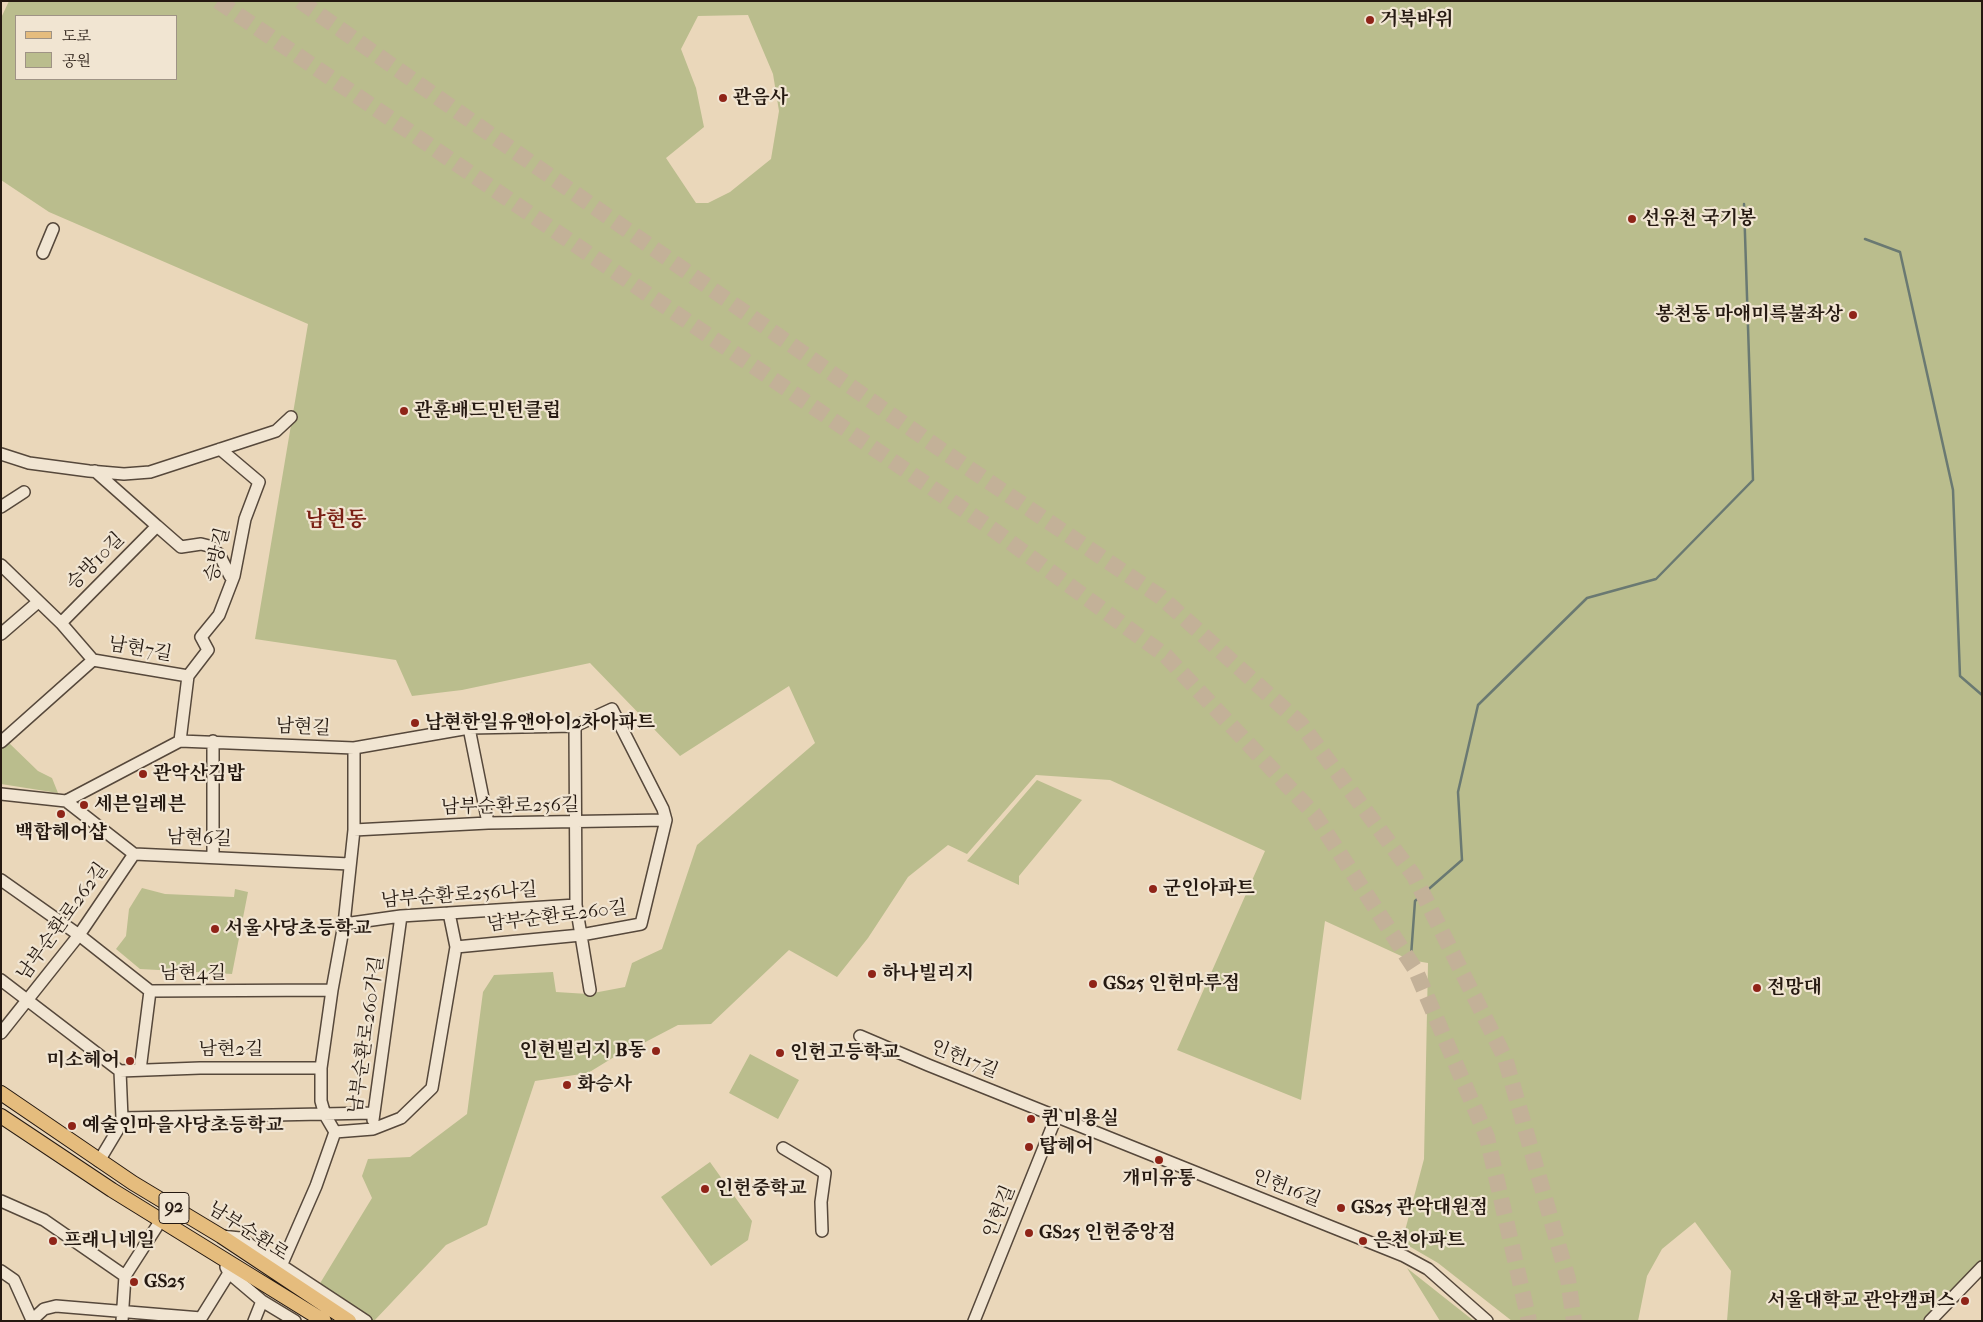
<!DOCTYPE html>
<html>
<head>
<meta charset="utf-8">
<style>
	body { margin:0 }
	#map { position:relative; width:1983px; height:1322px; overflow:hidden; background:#ead7ba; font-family:"IM FELL French Canon","Noto Serif KR",serif }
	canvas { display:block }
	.frame { position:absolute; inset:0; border:2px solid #251911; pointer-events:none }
	.legend { position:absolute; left:15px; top:15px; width:162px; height:65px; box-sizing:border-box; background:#f1e5d2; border:1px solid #9f9385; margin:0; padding:6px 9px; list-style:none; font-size:15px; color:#251911 }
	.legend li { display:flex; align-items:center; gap:10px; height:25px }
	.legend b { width:25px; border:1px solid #9f9385 }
</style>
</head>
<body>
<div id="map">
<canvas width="1983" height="1322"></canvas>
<div class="frame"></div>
<ul class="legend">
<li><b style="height:6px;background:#e5bc7d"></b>도로</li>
<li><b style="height:14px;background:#babd8d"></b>공원</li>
</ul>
</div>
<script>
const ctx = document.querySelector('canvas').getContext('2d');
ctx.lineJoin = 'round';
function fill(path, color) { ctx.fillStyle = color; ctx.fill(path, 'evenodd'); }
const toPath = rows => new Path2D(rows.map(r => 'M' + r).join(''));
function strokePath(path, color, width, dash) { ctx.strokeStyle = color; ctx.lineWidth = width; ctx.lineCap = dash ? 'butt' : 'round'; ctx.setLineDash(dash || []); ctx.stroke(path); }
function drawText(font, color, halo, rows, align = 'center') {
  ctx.font = font + ' "IM FELL French Canon","Noto Serif KR",serif'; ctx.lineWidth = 4.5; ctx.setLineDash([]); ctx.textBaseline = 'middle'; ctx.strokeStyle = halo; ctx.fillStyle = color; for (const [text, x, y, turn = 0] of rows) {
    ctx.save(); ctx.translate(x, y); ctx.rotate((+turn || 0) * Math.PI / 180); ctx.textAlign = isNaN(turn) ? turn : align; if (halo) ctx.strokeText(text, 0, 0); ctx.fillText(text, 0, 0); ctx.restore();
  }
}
const green = toPath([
	[9,1,1982,1,1982,1270,1932,1321,1727,1321,1731,1271,1695,1222,1662,1249,1647,1276,1638,1321,1512,1321,1438,1263,1402,1242,1424,1159,1428,963,1410,960,1325,921,1301,1100,1177,1050,1265,851,1110,780,1036,775,967,854,948,845,908,877,868,938,837,977,789,950,711,1024,678,1025,634,1048,619,1054,588,1073,535,1081,487,1225,446,1245,374,1321,344,1321,319,1285,372,1198,362,1176,368,1159,410,1157,467,1114,483,992,494,975,553,972,556,992,588,994,625,987,632,963,662,949,697,845,815,743,789,686,680,756,590,663,462,690,412,696,396,660,255,639,308,324,49,212,1,180,1,18],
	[748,15,773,74,779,111,771,159,730,192,708,203,696,203,666,158,704,127,696,88,681,49,698,16],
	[16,16,176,16,176,79,16,79],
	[8,742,38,771,52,778,58,793,1,784,1,747],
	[1037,780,1082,800,1019,876,1019,885,967,861],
	[142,888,165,894,234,897,235,889,248,892,232,974,140,969,116,949,126,936,129,909],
	[750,1054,799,1080,778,1119,729,1093],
	[710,1162,752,1221,748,1240,711,1266,661,1197],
	[1407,1268,1474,1321,1440,1321]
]);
const stream = toPath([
	[1865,239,1900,252,1953,490,1960,676,1982,695],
	[1411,956,1415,901,1462,860,1458,792,1478,705,1587,598,1656,579,1753,480,1744,204]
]);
const highwayTunnel = toPath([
	[218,1,995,531,1166,656,1314,814,1415,969,1487,1137,1529,1321],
	[300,1,943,451,1161,597,1301,724,1414,876,1505,1058,1568,1279,1574,1321]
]);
const minor = toPath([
	[43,253,53,229],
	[1,454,29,463,89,471,124,474,150,472,276,431,291,417],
	[1,507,24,492],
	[157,526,181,547,201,544,209,546,219,554,230,576],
	[1,565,61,623,93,660,188,676,180,741],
	[61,623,157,526,95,471],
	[1,634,38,602],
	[188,676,208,650,201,637,219,615,234,576,245,519,259,482,220,449],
	[575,726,576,905,590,990],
	[469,728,488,823],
	[213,741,213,857],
	[1,742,93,660],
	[1,794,66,801,180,741,354,748,469,728,575,726,612,709,663,809,666,820,641,924,581,935,456,947,432,1088,401,1118,373,1129,335,1132],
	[66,801,134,854,350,864],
	[354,830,488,823,666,820],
	[1,880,79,935,150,991,332,990],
	[449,913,456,947],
	[344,924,401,916,576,905],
	[1,980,120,1071,200,1068,321,1068],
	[1,1033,79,935,134,854],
	[860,1036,928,1065,1404,1256,1428,1269,1487,1321],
	[140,1070,150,991],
	[120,1071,122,1118],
	[373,1120,401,916],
	[783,1148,825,1173,821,1202,822,1231],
	[99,1161,117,1131,122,1118,373,1113],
	[1,1201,44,1220,125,1276],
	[221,1236,240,1238,366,1321],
	[281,1266,316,1186,335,1132,325,1115,321,1101,321,1068,332,990,344,924,354,830,354,748],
	[226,1267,229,1273,262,1301,295,1321],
	[1,1271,14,1280,32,1320],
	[31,1321,44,1309,56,1306,201,1318,229,1273],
	[122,1321,125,1276,161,1220],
	[254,1321,262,1301],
	[974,1321,1057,1115],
	[1930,1321,1982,1267]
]);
const major = toPath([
	[1,1093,133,1183,221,1236,349,1321],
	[1,1116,112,1190,324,1321]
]);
const markers = [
	[1370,20,5,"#8f2418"],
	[723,98,5,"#8f2418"],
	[1632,219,5,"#8f2418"],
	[1853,315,5,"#8f2418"],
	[404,411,5,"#8f2418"],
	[415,723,5,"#8f2418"],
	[143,774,5,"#8f2418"],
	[84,805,5,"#8f2418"],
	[61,814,5,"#8f2418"],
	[1153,889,5,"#8f2418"],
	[215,929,5,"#8f2418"],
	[872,974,5,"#8f2418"],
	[1093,984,5,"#8f2418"],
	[1757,988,5,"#8f2418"],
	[656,1051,5,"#8f2418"],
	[780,1053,5,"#8f2418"],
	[130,1061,5,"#8f2418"],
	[567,1085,5,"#8f2418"],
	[1031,1119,5,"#8f2418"],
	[72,1126,5,"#8f2418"],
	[1029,1147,5,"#8f2418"],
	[1159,1160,5,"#8f2418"],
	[705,1189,5,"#8f2418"],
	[1341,1208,5,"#8f2418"],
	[1029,1233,5,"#8f2418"],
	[53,1241,5,"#8f2418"],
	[1363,1241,5,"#8f2418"],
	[134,1282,5,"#8f2418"],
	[1965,1301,5,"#8f2418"]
];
const shields = [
	[174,1208,30]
];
const shieldNames = [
	["92",174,1208]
];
const poiNames = [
	["거북바위",1380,20],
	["관음사",733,98],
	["선유천 국기봉",1642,219],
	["봉천동 마애미륵불좌상",1843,315,"right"],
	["관훈배드민턴클럽",414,411],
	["남현한일유앤아이2차아파트",425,723],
	["관악산김밥",153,774],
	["세븐일레븐",94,805],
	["백합헤어샵",61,833,"center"],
	["군인아파트",1163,889],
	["서울사당초등학교",225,929],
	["하나빌리지",882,974],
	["GS25 인헌마루점",1103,984],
	["전망대",1767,988],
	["인헌빌리지 B동",646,1051,"right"],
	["인헌고등학교",790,1053],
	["미소헤어",120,1061,"right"],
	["화승사",577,1085],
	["퀸 미용실",1041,1119],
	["예술인마을사당초등학교",82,1126],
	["탑헤어",1039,1147],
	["개미유통",1159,1179,"center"],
	["인헌중학교",715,1189],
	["GS25 관악대원점",1351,1208],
	["GS25 인헌중앙점",1039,1233],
	["프래니네일",63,1241],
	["은천아파트",1373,1241],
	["GS25",144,1282],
	["서울대학교 관악캠퍼스",1955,1301,"right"]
];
const streetNames = [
	["승방길",218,555,-77],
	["승방10길",96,562,-45],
	["남현7길",140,650,10],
	["남현길",303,728,3],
	["남부순환로256길",510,807,-1],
	["남현6길",199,839,2],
	["남부순환로256나길",459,896,-4],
	["남부순환로260길",557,917,-7],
	["남부순환로262길",63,922,-54],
	["남현4길",193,974],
	["남부순환로260가길",367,1035,-82],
	["남현2길",231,1050],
	["인헌17길",964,1060,22],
	["인헌16길",1286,1189,21],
	["인헌길",1000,1212,-68],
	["남부순환로",248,1232,33]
];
const quarterNames = [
	["남현동",336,521]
];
fill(green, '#babd8d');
strokePath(stream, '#6a7972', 2.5);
strokePath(highwayTunnel, '#c3b198', 16, [16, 8]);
strokePath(minor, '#56483b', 14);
strokePath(major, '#251911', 16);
strokePath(minor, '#f1e5d2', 11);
strokePath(major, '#e5bc7d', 14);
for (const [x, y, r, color] of markers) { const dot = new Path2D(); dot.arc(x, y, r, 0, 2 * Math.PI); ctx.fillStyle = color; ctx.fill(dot); strokePath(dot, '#f1e5d2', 2); }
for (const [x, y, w] of shields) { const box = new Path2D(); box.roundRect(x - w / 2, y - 15.5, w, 31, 4); ctx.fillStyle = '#f1e5d2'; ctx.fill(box); strokePath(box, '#251911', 1); }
drawText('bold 18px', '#251911', null, shieldNames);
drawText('bold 19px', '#251911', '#f1e5d2', poiNames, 'left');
drawText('19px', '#251911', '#f1e5d2', streetNames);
drawText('bold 21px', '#7a1f14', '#f1e5d2', quarterNames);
</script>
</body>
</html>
